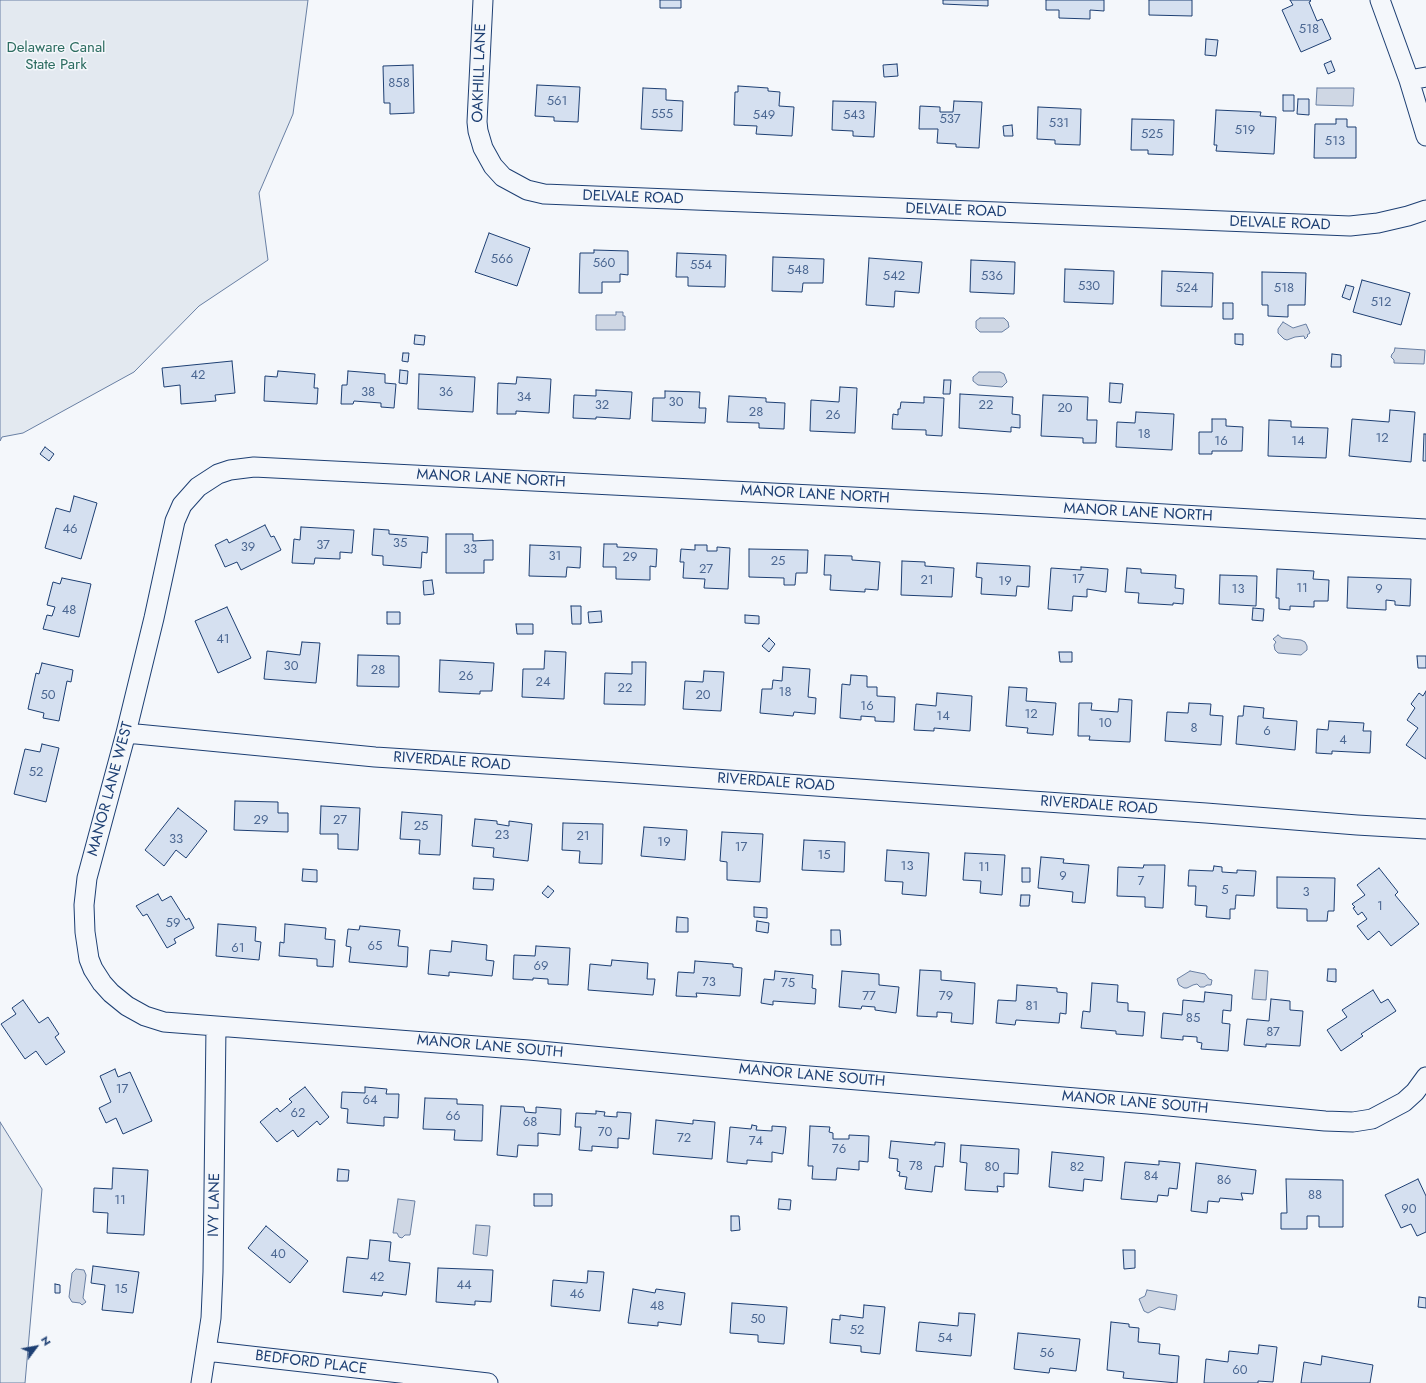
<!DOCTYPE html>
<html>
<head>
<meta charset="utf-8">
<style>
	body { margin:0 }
	#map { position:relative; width:1426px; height:1383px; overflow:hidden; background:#f4f7fb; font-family:Jost,sans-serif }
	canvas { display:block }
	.north { position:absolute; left:16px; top:1327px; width:40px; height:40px; -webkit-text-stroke:3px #f4f7fb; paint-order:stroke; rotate:58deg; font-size:11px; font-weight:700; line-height:16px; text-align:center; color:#1d3f73 }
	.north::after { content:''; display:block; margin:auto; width:14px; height:18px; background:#1d3f73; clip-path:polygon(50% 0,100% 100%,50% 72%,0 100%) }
</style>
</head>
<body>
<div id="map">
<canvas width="1426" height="1383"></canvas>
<div class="north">N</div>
</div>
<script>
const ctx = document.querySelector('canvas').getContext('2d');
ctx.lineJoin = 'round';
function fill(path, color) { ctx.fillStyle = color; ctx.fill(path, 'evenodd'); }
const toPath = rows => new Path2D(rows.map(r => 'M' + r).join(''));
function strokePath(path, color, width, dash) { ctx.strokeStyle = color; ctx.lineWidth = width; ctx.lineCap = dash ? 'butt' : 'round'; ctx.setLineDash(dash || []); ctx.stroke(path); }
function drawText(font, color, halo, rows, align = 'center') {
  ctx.font = font + ' Jost,sans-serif'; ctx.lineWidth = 3; ctx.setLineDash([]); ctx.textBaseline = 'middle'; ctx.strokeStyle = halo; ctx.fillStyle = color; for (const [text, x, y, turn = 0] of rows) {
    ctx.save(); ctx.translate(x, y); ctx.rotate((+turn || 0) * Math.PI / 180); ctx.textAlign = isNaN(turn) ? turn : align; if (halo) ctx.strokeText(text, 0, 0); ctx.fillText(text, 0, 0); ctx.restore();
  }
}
const green = toPath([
	[0,0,308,0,293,114,259,193,268,260,199,306,134,372,23,433,2,437,0,441,0,0],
	[0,1122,42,1189,25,1383,0,1383,0,1122]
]);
const water = toPath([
	[1317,88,1354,88,1353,106,1316,105,1317,88],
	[616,312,623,312,623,316,625,316,625,330,596,330,596,315,616,315,616,312],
	[980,318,1004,318,1008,322,1009,327,1002,332,980,332,976,328,976,321,980,318],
	[1283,322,1293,328,1306,324,1310,333,1307,335,1308,336,1305,339,1304,336,1295,337,1287,340,1284,339,1278,333,1278,329,1283,322],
	[1395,348,1425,350,1424,364,1394,363,1394,360,1391,357,1392,354,1394,352,1395,348],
	[979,372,1000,372,1004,374,1007,382,1002,387,978,385,973,381,973,377,979,372],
	[1278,635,1282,638,1301,640,1305,642,1307,646,1307,650,1301,655,1278,653,1275,650,1274,645,1276,642,1273,639,1278,635],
	[1255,970,1268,971,1266,1000,1252,999,1255,970],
	[1190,971,1205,974,1209,979,1212,980,1211,985,1207,985,1204,987,1200,987,1197,984,1193,985,1187,988,1184,988,1179,985,1177,979,1190,971],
	[398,1199,415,1201,410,1235,405,1235,402,1238,399,1237,397,1233,393,1233,398,1199],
	[476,1225,490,1226,487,1256,473,1254,476,1225],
	[76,1269,84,1270,86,1275,83,1298,86,1302,82,1305,80,1303,72,1302,69,1297,72,1273,76,1269],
	[1147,1290,1177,1295,1175,1310,1159,1307,1148,1313,1144,1311,1139,1299,1145,1296,1147,1290]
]);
const building = toPath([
	[660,0,681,0,681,8,660,8,660,0],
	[943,0,988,0,988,6,943,4,943,0],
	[1046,0,1104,0,1104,11,1090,10,1090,19,1059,18,1059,10,1046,10,1046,0],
	[1149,0,1192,0,1192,16,1149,15,1149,0],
	[1290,0,1310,0,1311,1,1309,2,1317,21,1322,19,1331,39,1301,52,1282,10,1293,5,1290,0],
	[1206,39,1218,40,1216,56,1205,55,1206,39],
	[1331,61,1335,71,1328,74,1324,64,1331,61],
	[897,64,898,76,884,77,883,65,897,64],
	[413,65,414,113,390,114,390,103,384,103,383,66,413,65],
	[537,85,580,87,578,122,554,121,554,117,535,116,537,85],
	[738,86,768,88,768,91,780,92,779,106,794,107,792,136,756,134,757,126,734,125,735,92,738,92,738,86],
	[643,88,666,89,666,100,683,101,682,131,641,129,643,88],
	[1283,95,1294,95,1294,111,1283,111,1283,95],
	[1298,99,1309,99,1309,115,1297,114,1298,99],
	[833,101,876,102,874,137,853,136,853,131,832,130,833,101],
	[954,101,982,102,979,148,956,147,956,144,937,143,938,129,919,129,920,106,940,107,940,112,953,112,954,101],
	[1038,107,1081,109,1080,145,1055,144,1055,140,1037,139,1038,107],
	[1216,110,1261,112,1260,116,1276,117,1274,154,1216,151,1217,145,1214,145,1216,110],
	[1132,119,1174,120,1173,155,1148,154,1148,150,1131,150,1132,119],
	[1336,119,1347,119,1347,127,1356,127,1356,158,1314,158,1315,124,1336,124,1336,119],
	[1012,125,1013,136,1004,136,1003,126,1012,125],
	[489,233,530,248,517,286,475,272,489,233],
	[594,250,628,251,628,275,620,274,620,282,602,282,602,293,579,293,580,253,594,253,594,250],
	[677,253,726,255,725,287,688,286,688,277,676,277,677,253],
	[773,257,824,259,823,283,803,283,802,292,772,291,773,257],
	[869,258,922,262,919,293,895,291,894,307,866,305,869,258],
	[971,260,1015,262,1014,294,970,292,971,260],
	[1065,269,1114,271,1113,304,1064,302,1065,269],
	[1162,271,1213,273,1212,307,1161,306,1162,271],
	[1262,272,1306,273,1305,305,1288,305,1288,317,1268,316,1268,305,1262,305,1262,272],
	[1362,280,1410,293,1401,325,1353,312,1362,280],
	[1346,285,1354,287,1350,300,1342,297,1346,285],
	[1223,303,1233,303,1233,319,1223,319,1223,303],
	[1235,334,1243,334,1243,345,1235,344,1235,334],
	[415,335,425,336,424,345,414,344,415,335],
	[403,353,409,353,408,362,402,361,403,353],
	[1332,354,1341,355,1341,367,1331,367,1332,354],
	[232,361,235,393,215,395,216,401,181,404,180,385,164,387,162,368,232,361],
	[400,370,408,371,407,384,399,383,400,370],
	[278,371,315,374,314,388,318,388,317,404,264,401,265,376,277,377,278,371],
	[348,371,385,374,385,383,396,384,394,408,381,407,381,403,354,401,353,404,341,404,342,385,347,385,348,371],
	[419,374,475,377,473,412,418,409,419,374],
	[517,377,551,379,549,413,516,411,516,414,497,414,498,383,516,384,517,377],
	[944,380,951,380,950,394,943,394,944,380],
	[1110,383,1123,384,1121,403,1109,402,1110,383],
	[840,387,857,388,855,433,810,431,811,400,839,402,840,387],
	[596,390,632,392,630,419,596,417,596,419,573,418,574,395,596,396,596,390],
	[665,391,700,392,699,408,706,408,705,423,652,421,653,398,665,398,665,391],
	[960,394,1013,397,1012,414,1020,415,1020,428,1011,427,1011,432,959,428,960,394],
	[1043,395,1088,397,1087,420,1097,420,1096,443,1083,443,1083,438,1041,436,1043,395],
	[729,396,766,398,766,402,785,403,784,429,759,428,759,423,727,422,729,396],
	[924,397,944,398,942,436,926,435,926,430,892,429,893,414,898,415,898,409,900,409,901,402,924,403,924,397],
	[1390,410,1415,412,1411,462,1349,456,1352,419,1389,422,1390,410],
	[1136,412,1174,414,1172,450,1116,447,1117,422,1135,423,1136,412],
	[1212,419,1226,419,1226,426,1243,427,1242,451,1212,451,1212,454,1199,454,1199,432,1212,432,1212,419],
	[1269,420,1291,421,1291,427,1328,428,1326,458,1268,456,1269,420],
	[1424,434,1426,434,1426,461,1423,461,1424,434],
	[45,447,54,454,49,461,40,454,45,447],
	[74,496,97,503,81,559,45,548,56,508,70,512,74,496],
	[265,525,271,537,274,536,281,550,241,570,237,562,225,567,215,545,227,539,229,543,265,525],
	[301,527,354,530,352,553,340,552,340,559,315,558,314,564,292,563,294,539,300,540,301,527],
	[374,529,389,530,389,534,428,537,427,553,422,552,421,568,383,565,383,556,372,555,374,529],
	[446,534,473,534,473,541,493,540,493,560,484,560,484,573,446,573,446,534],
	[604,544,617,544,617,547,657,549,656,567,650,566,650,580,616,579,616,567,603,567,604,544],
	[530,545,581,547,580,568,567,567,566,577,529,576,530,545],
	[695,545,707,545,707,551,717,551,717,547,730,548,728,589,704,588,705,579,683,578,684,562,680,562,681,549,695,550,695,545],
	[749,549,808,550,807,573,796,573,795,585,784,585,784,578,749,577,749,549],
	[825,555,852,556,852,560,880,562,878,590,865,589,865,592,830,590,831,575,824,575,825,555],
	[902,561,925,562,925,566,954,568,952,597,901,595,902,561],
	[977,563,1030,566,1029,587,1017,586,1016,596,981,594,982,578,976,577,977,563],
	[1081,567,1108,569,1106,592,1087,589,1087,597,1073,596,1072,611,1048,609,1051,568,1081,570,1081,567],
	[1127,568,1141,569,1141,573,1176,575,1175,588,1184,589,1183,604,1173,603,1173,605,1138,603,1139,593,1125,592,1127,568],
	[1277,569,1314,571,1313,579,1329,580,1328,601,1314,601,1314,607,1290,606,1290,610,1279,609,1279,598,1276,598,1277,569],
	[1220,575,1257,576,1256,606,1219,604,1220,575],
	[1348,577,1411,579,1410,606,1395,605,1395,601,1386,600,1386,610,1347,608,1348,577],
	[62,578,91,584,79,637,43,629,47,615,52,616,55,607,47,605,53,582,60,584,62,578],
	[432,580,434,594,424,595,423,581,432,580],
	[571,606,581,606,581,624,572,624,571,606],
	[227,607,251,658,218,673,195,621,227,607],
	[1253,608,1264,609,1263,621,1252,620,1253,608],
	[601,611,602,622,589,623,588,612,601,611],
	[387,612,400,612,400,624,387,624,387,612],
	[745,615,759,616,759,624,745,623,745,615],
	[516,624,533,624,533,634,517,634,516,624],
	[769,638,775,644,769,652,762,646,769,638],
	[302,642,320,643,316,683,264,679,267,651,300,655,302,642],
	[545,651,566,652,564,699,522,697,523,669,544,669,545,651],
	[1059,652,1072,652,1072,662,1060,662,1059,652],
	[358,655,399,656,399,687,357,686,358,655],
	[1417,656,1426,656,1426,668,1418,668,1417,656],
	[440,660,494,663,492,691,480,691,480,694,439,692,440,660],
	[632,662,646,662,645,705,604,704,605,673,632,674,632,662],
	[42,663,73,670,71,682,67,681,59,721,43,718,44,713,28,709,36,673,39,674,42,663],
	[783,667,810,669,808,697,816,698,815,714,794,712,793,716,760,713,762,689,772,689,773,680,782,681,783,667],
	[704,671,724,672,721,711,683,709,685,681,703,682,704,671],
	[851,675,867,676,867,687,877,687,877,696,895,697,894,722,875,721,875,717,861,716,861,720,840,718,842,684,850,685,851,675],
	[1009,687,1027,688,1026,701,1056,703,1053,735,1027,733,1028,728,1006,726,1009,687],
	[1426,691,1426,759,1406,745,1418,728,1407,720,1415,708,1411,704,1419,693,1423,696,1426,691],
	[937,693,972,696,970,731,934,728,934,731,914,730,916,704,936,706,937,693],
	[1119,699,1132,700,1130,742,1089,740,1090,736,1078,736,1079,703,1092,703,1091,710,1118,712,1119,699],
	[1189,703,1211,704,1210,715,1223,716,1221,745,1165,741,1167,712,1188,713,1189,703],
	[1244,706,1264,708,1263,718,1297,721,1295,750,1236,744,1238,716,1243,716,1244,706],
	[1329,721,1364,723,1363,731,1371,731,1370,753,1332,751,1332,754,1316,753,1317,729,1328,730,1329,721],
	[42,744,59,748,46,802,14,794,25,749,40,752,42,744],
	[235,801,278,802,278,813,288,813,288,832,234,830,235,801],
	[321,806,360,808,358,850,338,849,338,834,320,834,321,806],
	[178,808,207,831,186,858,176,850,164,866,145,850,178,808],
	[402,812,442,815,440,855,419,854,420,840,400,839,402,812],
	[475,819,497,821,497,824,509,826,509,821,532,824,528,861,493,857,494,848,472,846,475,819],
	[563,823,603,824,602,864,579,863,580,851,562,850,563,823],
	[644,827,687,830,685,860,641,856,644,827],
	[722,832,763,834,760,882,727,880,727,862,720,861,722,832],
	[804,840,845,842,844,872,802,870,804,840],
	[887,850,929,853,926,896,902,894,903,882,885,881,887,850],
	[965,853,1005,855,1002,895,980,893,981,881,963,880,965,853],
	[1041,857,1064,859,1063,863,1089,865,1085,903,1072,902,1073,892,1038,888,1041,857],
	[1144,865,1165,865,1163,908,1145,907,1145,897,1117,896,1118,867,1143,868,1144,865],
	[1214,866,1222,867,1222,872,1237,873,1237,870,1256,871,1254,896,1236,895,1235,909,1230,909,1230,919,1206,917,1207,906,1195,905,1196,886,1188,886,1189,870,1213,871,1214,866],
	[1022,868,1030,868,1030,882,1022,882,1022,868],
	[1379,868,1398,892,1395,895,1419,924,1391,946,1379,931,1368,940,1357,926,1367,919,1362,912,1358,915,1353,908,1355,907,1352,904,1365,895,1357,885,1379,868],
	[303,869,317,870,317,882,302,881,303,869],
	[1277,877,1335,878,1334,911,1328,911,1327,921,1307,921,1307,909,1277,908,1277,877],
	[474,878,494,879,493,890,473,889,474,878],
	[548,886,554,891,548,898,542,893,548,886],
	[158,894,162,901,171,896,186,920,189,918,194,928,174,939,176,943,167,948,147,914,143,916,136,906,158,894],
	[1021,895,1030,895,1029,906,1020,906,1021,895],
	[754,907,767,908,767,918,754,917,754,907],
	[677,917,688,918,688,932,676,932,677,917],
	[757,921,769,923,768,933,756,931,757,921],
	[218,924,256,927,255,941,261,942,259,960,216,956,218,924],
	[285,924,326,928,325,939,335,940,333,967,317,966,317,959,279,956,280,942,284,943,285,924],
	[360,926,400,930,398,946,408,947,407,967,349,962,351,947,346,946,348,929,359,930,360,926],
	[831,930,840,930,841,945,831,945,831,930],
	[452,941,487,945,486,960,494,961,492,976,449,972,449,976,428,974,430,950,451,952,452,941],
	[536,946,570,948,568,985,548,984,548,979,533,978,533,980,513,979,514,955,535,956,536,946],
	[612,960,648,963,647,979,655,979,653,995,588,990,590,964,611,966,612,960],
	[695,961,733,964,733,967,742,968,740,996,696,993,697,997,676,996,678,972,694,973,695,961],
	[1328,969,1336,969,1336,982,1327,981,1328,969],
	[920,970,941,971,941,980,975,983,973,1024,951,1022,952,1013,937,1012,937,1017,917,1016,920,970],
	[775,971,813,975,812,988,816,989,815,1004,773,1001,773,1005,761,1003,764,979,774,980,775,971],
	[842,971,879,974,879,985,899,987,896,1013,875,1010,875,1007,862,1006,861,1009,839,1007,842,971],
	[1092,983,1118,985,1117,1002,1128,1003,1128,1011,1145,1012,1143,1036,1116,1034,1116,1031,1081,1028,1083,1011,1090,1012,1092,983],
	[1017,985,1057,988,1057,992,1067,993,1066,1014,1060,1013,1059,1023,1016,1020,1015,1025,996,1023,998,1000,1016,1001,1017,985],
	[1373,990,1381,1003,1388,999,1396,1011,1361,1034,1363,1036,1341,1051,1327,1030,1347,1017,1342,1010,1373,990],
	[1205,992,1232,995,1231,1011,1223,1010,1222,1023,1230,1024,1228,1051,1201,1049,1202,1043,1197,1042,1197,1037,1183,1036,1183,1040,1161,1038,1163,1013,1182,1015,1183,1000,1204,1002,1205,992],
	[1271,999,1290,1001,1290,1010,1303,1011,1300,1046,1266,1044,1266,1047,1244,1045,1247,1019,1269,1021,1271,999],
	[23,1000,39,1023,48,1017,59,1034,55,1037,65,1052,46,1065,36,1051,25,1059,1,1024,16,1014,12,1008,23,1000],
	[115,1069,118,1077,130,1072,152,1121,123,1134,116,1118,106,1123,99,1108,111,1102,100,1076,115,1069],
	[305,1087,329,1117,320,1125,317,1121,298,1137,293,1130,277,1142,260,1122,277,1108,280,1112,292,1102,289,1099,305,1087],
	[365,1087,387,1089,386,1094,399,1094,398,1118,384,1117,384,1126,347,1123,348,1109,341,1108,342,1092,365,1093,365,1087],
	[425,1098,457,1099,457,1104,483,1105,482,1141,454,1140,455,1130,423,1129,425,1098],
	[501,1106,524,1107,525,1112,536,1113,536,1107,561,1109,560,1135,538,1133,538,1146,518,1145,517,1157,497,1155,501,1106],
	[596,1111,605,1112,604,1116,617,1117,617,1112,631,1113,629,1139,618,1138,618,1148,592,1146,592,1151,579,1150,581,1127,575,1127,576,1113,596,1114,596,1111],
	[656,1120,693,1124,693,1120,715,1122,712,1159,653,1154,656,1120],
	[752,1125,757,1126,756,1130,772,1131,772,1126,786,1127,783,1154,772,1152,772,1162,747,1160,747,1164,727,1162,730,1127,751,1129,752,1125],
	[810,1126,830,1127,829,1132,833,1133,833,1139,849,1139,849,1135,869,1136,868,1162,859,1161,859,1170,837,1168,836,1180,812,1179,813,1166,808,1166,810,1126],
	[891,1141,935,1145,935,1142,945,1143,943,1167,935,1166,932,1192,905,1189,907,1177,899,1176,900,1172,897,1171,898,1159,889,1158,891,1141],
	[961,1145,1019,1149,1018,1174,1004,1173,1004,1187,997,1186,998,1192,965,1190,967,1163,960,1162,961,1145],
	[1052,1152,1104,1157,1102,1181,1084,1179,1083,1191,1049,1187,1052,1152],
	[1159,1161,1180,1163,1177,1189,1169,1188,1168,1196,1158,1195,1157,1202,1121,1199,1125,1162,1159,1165,1159,1161],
	[1196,1163,1256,1170,1253,1194,1241,1193,1243,1200,1220,1198,1219,1202,1208,1201,1207,1213,1191,1211,1196,1163],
	[113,1168,148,1170,144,1235,107,1233,108,1213,93,1212,94,1188,112,1189,113,1168],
	[338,1169,349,1170,348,1181,337,1181,338,1169],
	[1286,1179,1343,1180,1343,1227,1319,1227,1319,1216,1307,1216,1307,1229,1281,1229,1281,1213,1287,1213,1286,1179],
	[1418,1179,1426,1196,1426,1232,1417,1236,1411,1224,1401,1228,1385,1195,1418,1179],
	[534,1194,552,1194,552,1206,534,1206,534,1194],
	[779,1199,791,1200,790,1210,778,1209,779,1199],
	[731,1216,739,1216,740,1230,731,1231,731,1216],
	[266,1226,308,1261,290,1283,248,1248,266,1226],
	[370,1240,391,1242,389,1261,410,1263,406,1295,383,1292,382,1296,343,1292,347,1257,368,1259,370,1240],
	[1123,1250,1135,1250,1135,1268,1124,1269,1123,1250],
	[93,1266,139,1272,133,1313,102,1310,105,1285,91,1283,93,1266],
	[438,1268,493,1270,491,1302,475,1301,475,1305,436,1302,438,1268],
	[588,1271,604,1272,600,1311,551,1306,553,1280,587,1283,588,1271],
	[55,1284,60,1285,60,1293,55,1293,55,1284],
	[633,1289,655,1293,656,1289,685,1293,681,1325,658,1322,658,1326,628,1323,633,1289],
	[1419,1297,1426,1298,1426,1308,1418,1307,1419,1297],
	[732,1303,787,1307,784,1344,758,1342,758,1335,730,1333,732,1303],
	[864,1305,885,1307,880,1354,861,1352,861,1346,830,1343,832,1319,840,1320,840,1315,863,1318,864,1305],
	[959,1313,975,1314,971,1356,916,1351,919,1322,958,1326,959,1313],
	[1111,1322,1129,1324,1129,1327,1139,1328,1138,1342,1160,1344,1159,1354,1179,1356,1177,1383,1123,1378,1124,1372,1107,1370,1111,1322],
	[1018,1333,1080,1339,1076,1371,1050,1368,1049,1373,1014,1369,1018,1333],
	[1259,1345,1277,1347,1273,1382,1258,1381,1258,1383,1204,1383,1206,1359,1228,1362,1229,1351,1258,1354,1259,1345],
	[1322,1356,1373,1365,1370,1383,1301,1383,1304,1362,1321,1365,1322,1356]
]);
const street = toPath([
	[483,0,477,122,478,131,483,148,493,166,503,177,527,190,544,194,1350,226,1378,223,1408,216,1426,210],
	[1380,0,1409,80,1426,136],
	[1409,80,1426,77],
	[1426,529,991,504,254,467,230,470,218,474,198,487,182,505,175,521,154,618,126,733,87,878,84,905,85,932,89,959,93,969,102,983,111,993,127,1006,145,1016,164,1022,529,1050,773,1073,1148,1104,1325,1121,1353,1122,1372,1119,1404,1102,1415,1092,1426,1077],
	[126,733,375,757,613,772,1206,813,1357,825,1426,829],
	[206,1351,488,1383],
	[201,1383,211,1318,213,1272,216,1026]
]);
const numberNames = [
	["518",1309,30],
	["858",399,84],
	["561",557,102],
	["555",662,115],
	["549",764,116],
	["543",854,116],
	["537",950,120],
	["531",1059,124],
	["519",1245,131],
	["525",1152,135],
	["513",1335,142],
	["566",502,260],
	["560",604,264],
	["554",701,266],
	["548",798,271],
	["542",894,277],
	["536",992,277],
	["530",1089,287],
	["524",1187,289],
	["518",1284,289],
	["512",1381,303],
	["42",198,376],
	["38",368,393],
	["36",446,393],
	["34",524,398],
	["30",676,403],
	["32",602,406],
	["22",986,406],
	["20",1065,409],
	["28",756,413],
	["26",833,416],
	["18",1144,435],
	["12",1382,439],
	["16",1221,442],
	["14",1298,442],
	["46",70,530],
	["35",400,544],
	["37",323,546],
	["39",248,548],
	["33",470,550],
	["31",555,557],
	["29",630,558],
	["25",778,562],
	["27",706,570],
	["17",1078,580],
	["21",927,581],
	["19",1005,582],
	["11",1302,589],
	["13",1238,590],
	["9",1379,590],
	["48",69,611],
	["41",223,640],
	["30",291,667],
	["28",378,671],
	["26",466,677],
	["24",543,683],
	["22",625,689],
	["18",785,693],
	["50",48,696],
	["20",703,696],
	["16",867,707],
	["12",1031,715],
	["14",943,717],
	["10",1105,724],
	["8",1194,729],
	["6",1267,732],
	["4",1343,741],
	["52",36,773],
	["29",261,821],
	["27",340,821],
	["25",421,827],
	["23",502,836],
	["21",583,837],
	["33",176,840],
	["19",664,843],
	["17",741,848],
	["15",824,856],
	["13",907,867],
	["11",984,868],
	["9",1063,877],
	["7",1141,882],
	["5",1225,891],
	["3",1306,893],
	["1",1380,907],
	["59",173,924],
	["65",375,947],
	["61",238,949],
	["69",541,967],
	["73",709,983],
	["75",788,984],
	["77",869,997],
	["79",946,997],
	["81",1032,1007],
	["85",1193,1019],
	["87",1273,1033],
	["17",122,1090],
	["64",370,1101],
	["62",298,1114],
	["66",453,1117],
	["68",530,1123],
	["70",605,1133],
	["72",684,1139],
	["74",756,1142],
	["76",839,1150],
	["78",916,1167],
	["80",992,1168],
	["82",1077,1168],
	["84",1151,1177],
	["86",1224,1181],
	["88",1315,1196],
	["11",120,1201],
	["90",1409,1210],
	["40",278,1255],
	["42",377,1278],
	["44",464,1286],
	["15",121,1290],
	["46",577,1295],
	["48",657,1307],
	["50",758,1320],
	["52",857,1331],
	["54",945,1339],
	["56",1047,1354],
	["60",1240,1371]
];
const parkNames = [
	["Delaware Canal",56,48],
	["State Park",56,65]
];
const streetNames = [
	["OAKHILL LANE",480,73,-88],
	["DELVALE ROAD",633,198,2],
	["DELVALE ROAD",956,211,2],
	["DELVALE ROAD",1280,224,2],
	["MANOR LANE NORTH",491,479,3],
	["MANOR LANE NORTH",815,495,3],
	["MANOR LANE NORTH",1138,513,3],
	["RIVERDALE ROAD",452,762,4],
	["RIVERDALE ROAD",776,783,4],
	["MANOR LANE WEST",111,789,-75],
	["RIVERDALE ROAD",1099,806,4],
	["MANOR LANE SOUTH",490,1047,5],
	["MANOR LANE SOUTH",812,1076,5],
	["MANOR LANE SOUTH",1135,1103,5],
	["IVY LANE",215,1205,-89],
	["BEDFORD PLACE",311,1363,7]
];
fill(green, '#e3e9f0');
strokePath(green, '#687fa3', 1);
fill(water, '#cfd7e4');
strokePath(water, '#687fa3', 1);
fill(building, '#d5e0f0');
strokePath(building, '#1d3f73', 1);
strokePath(street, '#1d3f73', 21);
strokePath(street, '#f4f7fb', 19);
drawText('13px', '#4b6792', null, numberNames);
drawText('15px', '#2c6c60', '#f4f7fb', parkNames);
drawText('15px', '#1d3f73', '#f4f7fb', streetNames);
</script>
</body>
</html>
